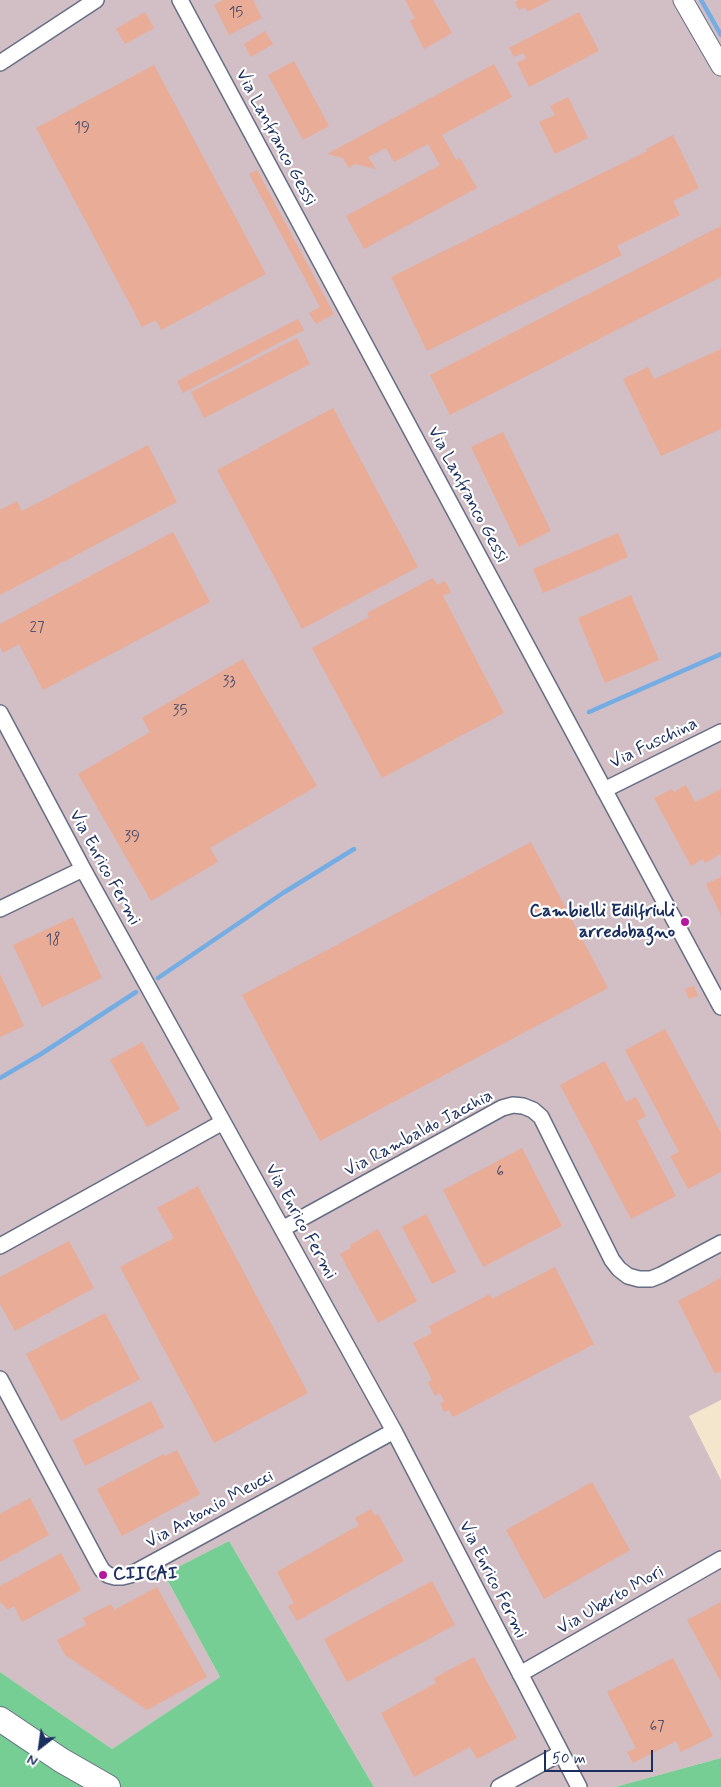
<!DOCTYPE html>
<html>
<head>
<meta charset="utf-8">
<style>
	body { margin:0 }
	#map { position:relative; width:721px; height:1787px; overflow:hidden; background:#f4e5cd; font-family:Mynerve,sans-serif }
	canvas { display:block }
	.north { position:absolute; left:15px; top:1722px; width:50px; height:50px; -webkit-text-stroke:4px #fff; paint-order:stroke; rotate:210deg; font-size:14px; font-weight:700; line-height:20px; text-align:center; color:#1b2f5e }
	.north::after { content:''; display:block; margin:auto; width:18px; height:22px; background:#1b2f5e; clip-path:polygon(50% 0,100% 100%,50% 72%,0 100%) }
	.scale { position:absolute; left:544px; top:1750px; width:109px; height:22px; box-sizing:border-box; border:2px solid #1b2f5e; border-top:0; padding-left:6px; font-size:15px; line-height:18px; white-space:nowrap; color:#1b2f5e; -webkit-text-stroke:4px #fff; paint-order:stroke }
</style>
</head>
<body>
<div id="map">
<canvas width="721" height="1787"></canvas>
<div class="north">N</div>
<div class="scale">50 m</div>
</div>
<script>
const ctx = document.querySelector('canvas').getContext('2d');
ctx.lineJoin = 'round';
function fill(path, color) { ctx.fillStyle = color; ctx.fill(path, 'evenodd'); }
const toPath = rows => new Path2D(rows.map(r => 'M' + r).join(''));
function strokePath(path, color, width, dash) { ctx.strokeStyle = color; ctx.lineWidth = width; ctx.lineCap = dash ? 'butt' : 'round'; ctx.setLineDash(dash || []); ctx.stroke(path); }
function drawText(font, color, halo, rows, align = 'center') {
  ctx.font = font + ' Mynerve,sans-serif'; ctx.lineWidth = 4.5; ctx.setLineDash([]); ctx.textBaseline = 'middle'; ctx.strokeStyle = halo; ctx.fillStyle = color; for (const [text, x, y, turn = 0] of rows) {
    ctx.save(); ctx.translate(x, y); ctx.rotate((+turn || 0) * Math.PI / 180); ctx.textAlign = isNaN(turn) ? turn : align; if (halo) ctx.strokeText(text, 0, 0); ctx.fillText(text, 0, 0); ctx.restore();
  }
}
const industrial = toPath([
	[0,0,721,0,721,1400,689,1416,721,1480,721,1758,615,1787,374,1787,229,1541,164,1574,220,1677,112,1749,0,1672]
]);
const green = toPath([
	[229,1541,374,1787,0,1787,0,1672,112,1749,220,1677,164,1574],
	[721,1758,721,1787,615,1787]
]);
const stream = toPath([
	[701,0,721,35],
	[589,712,721,654],
	[158,978,283,893,354,849],
	[0,1078,41,1054,136,992]
]);
const building = toPath([
	[223,0,253,0,262,18,229,35,214,5],
	[405,0,433,0,452,33,424,49,410,21,415,18],
	[519,0,551,0,527,12,525,7,519,10,515,2],
	[145,12,154,28,125,44,116,29],
	[579,12,599,51,529,87,517,63,526,58,523,53,514,57,509,48],
	[265,31,273,44,251,57,244,44],
	[294,61,329,126,303,140,268,75],
	[494,64,512,97,442,135,456,160,460,158,477,188,364,249,346,216,440,165,428,144,394,162,386,148,368,157,376,169,355,164,349,168,343,158,327,154],
	[154,65,266,274,161,330,156,320,142,327,36,128],
	[568,97,588,138,555,154,539,122,555,115,550,106],
	[673,135,699,188,673,201,680,215,617,246,622,255,427,351,391,277,647,151,646,149],
	[257,170,334,314,316,324,309,313,320,307,249,174],
	[721,226,721,277,450,415,430,375],
	[298,319,304,330,183,393,177,381],
	[297,338,310,364,204,418,191,392],
	[721,349,721,429,661,456,623,379,648,367,654,379],
	[333,408,418,567,302,629,217,470],
	[503,432,551,531,519,547,471,447],
	[148,445,177,502,0,595,0,510,17,501,22,511],
	[173,532,210,602,43,690,19,644,3,653,0,647,0,624],
	[618,533,628,557,543,593,533,569],
	[433,578,437,585,445,581,451,592,443,596,504,713,382,778,312,648,369,617,367,613],
	[631,595,659,660,605,683,578,618],
	[243,659,317,786,210,848,218,862,151,901,78,774,150,732,142,718],
	[686,785,695,802,721,789,721,854,705,863,703,859,691,866,654,798,672,789,674,792],
	[531,842,608,988,320,1141,242,995],
	[721,877,721,915,706,884],
	[73,917,102,978,42,1007,13,945],
	[0,974,24,1026,0,1037],
	[694,986,698,996,689,999,685,989],
	[665,1029,721,1133,721,1172,688,1189,670,1156,679,1152,625,1050],
	[142,1042,180,1109,147,1127,110,1060],
	[605,1061,626,1102,636,1097,646,1116,637,1121,676,1196,631,1219,560,1085],
	[522,1148,562,1226,483,1267,443,1190],
	[198,1186,308,1393,214,1443,120,1267,174,1238,157,1208],
	[426,1214,456,1272,432,1284,402,1227],
	[378,1229,417,1301,378,1323,340,1254,351,1248,350,1245],
	[69,1241,94,1288,15,1331,0,1304,0,1277],
	[555,1267,594,1344,453,1417,449,1410,444,1412,440,1404,444,1401,440,1393,435,1396,428,1382,432,1380,413,1343,432,1333,429,1326,490,1294,492,1299],
	[721,1278,721,1371,715,1374,678,1301],
	[105,1313,140,1379,61,1421,26,1354],
	[151,1401,164,1427,85,1466,73,1440],
	[177,1450,200,1494,122,1536,97,1489,164,1454,165,1456],
	[592,1482,630,1550,544,1599,506,1530],
	[30,1498,49,1535,0,1562,0,1514],
	[371,1509,375,1516,378,1514,404,1561,297,1621,288,1606,294,1603,277,1572,359,1525,355,1518],
	[61,1553,81,1590,22,1622,14,1606,8,1610,0,1602,0,1586],
	[432,1581,455,1625,347,1682,324,1639],
	[157,1587,207,1677,147,1710,65,1655,57,1640,86,1625,83,1618,111,1604,114,1610],
	[721,1602,721,1682,687,1620],
	[474,1657,517,1738,477,1759,470,1747,414,1777,381,1713,436,1683,434,1678],
	[673,1658,713,1736,681,1752,676,1741,633,1763,627,1752,636,1748,607,1692]
]);
const minor = toPath([
	[180,0,721,1007],
	[0,63,96,0],
	[0,713,83,869,394,1431,579,1787],
	[604,790,721,732],
	[0,909,83,869],
	[282,1229,502,1108,513,1105,523,1106,533,1110,541,1117,612,1260,619,1269,628,1276,639,1279,651,1279,661,1275,721,1243],
	[0,1246,223,1122],
	[0,1379,98,1563,102,1570,108,1575,115,1577,122,1577,130,1575,394,1431],
	[520,1674,721,1559],
	[499,1787,561,1753]
]);
const tertiary = toPath([
	[683,0,721,66]
]);
const primary = toPath([
	[0,1719,61,1760,108,1787]
]);
const markers = [
	[685,922,5,"#b5179e"],
	[103,1575,5,"#b5179e"]
];
const numberNames = [
	["15",236,14],
	["19",82,129],
	["27",37,629],
	["33",229,683],
	["35",180,712],
	["39",132,838],
	["18",53,941],
	["6",500,1173],
	["67",657,1728]
];
const streetNames = [
	["Via Lanfranco Gessi",275,138,62],
	["Via Lanfranco Gessi",467,495,62],
	["Via Fuschina",654,744,-26],
	["Via Enrico Fermi",104,868,61],
	["Via Rambaldo Jacchia",419,1134,-28],
	["Via Enrico Fermi",300,1222,61],
	["Via Antonio Meucci",210,1510,-29],
	["Via Enrico Fermi",492,1580,63],
	["Via Uberto Mori",611,1601,-30]
];
const poiNames = [
	["Cambielli Edilfriuli",675,912],
	["arredobagno",675,933],
	["CIICAI",113,1575,"left"]
];
fill(industrial, '#d2bec5');
fill(green, '#76ce94');
strokePath(stream, '#74ade4', 4.5);
fill(building, '#e9ac96');
strokePath(minor, '#676f85', 18);
strokePath(tertiary, '#676f85', 21);
strokePath(primary, '#676f85', 26);
strokePath(minor, '#fff', 15);
strokePath(tertiary, '#fff', 19);
strokePath(primary, '#fff', 24);
for (const [x, y, r, color] of markers) { const dot = new Path2D(); dot.arc(x, y, r, 0, 2 * Math.PI); ctx.fillStyle = color; ctx.fill(dot); strokePath(dot, '#fff', 2); }
drawText('15px', '#4e4e6c', null, numberNames);
drawText('18px', '#1b2f5e', '#fff', streetNames);
drawText('bold 18px', '#1b2f5e', '#fff', poiNames, 'right');
</script>
</body>
</html>
